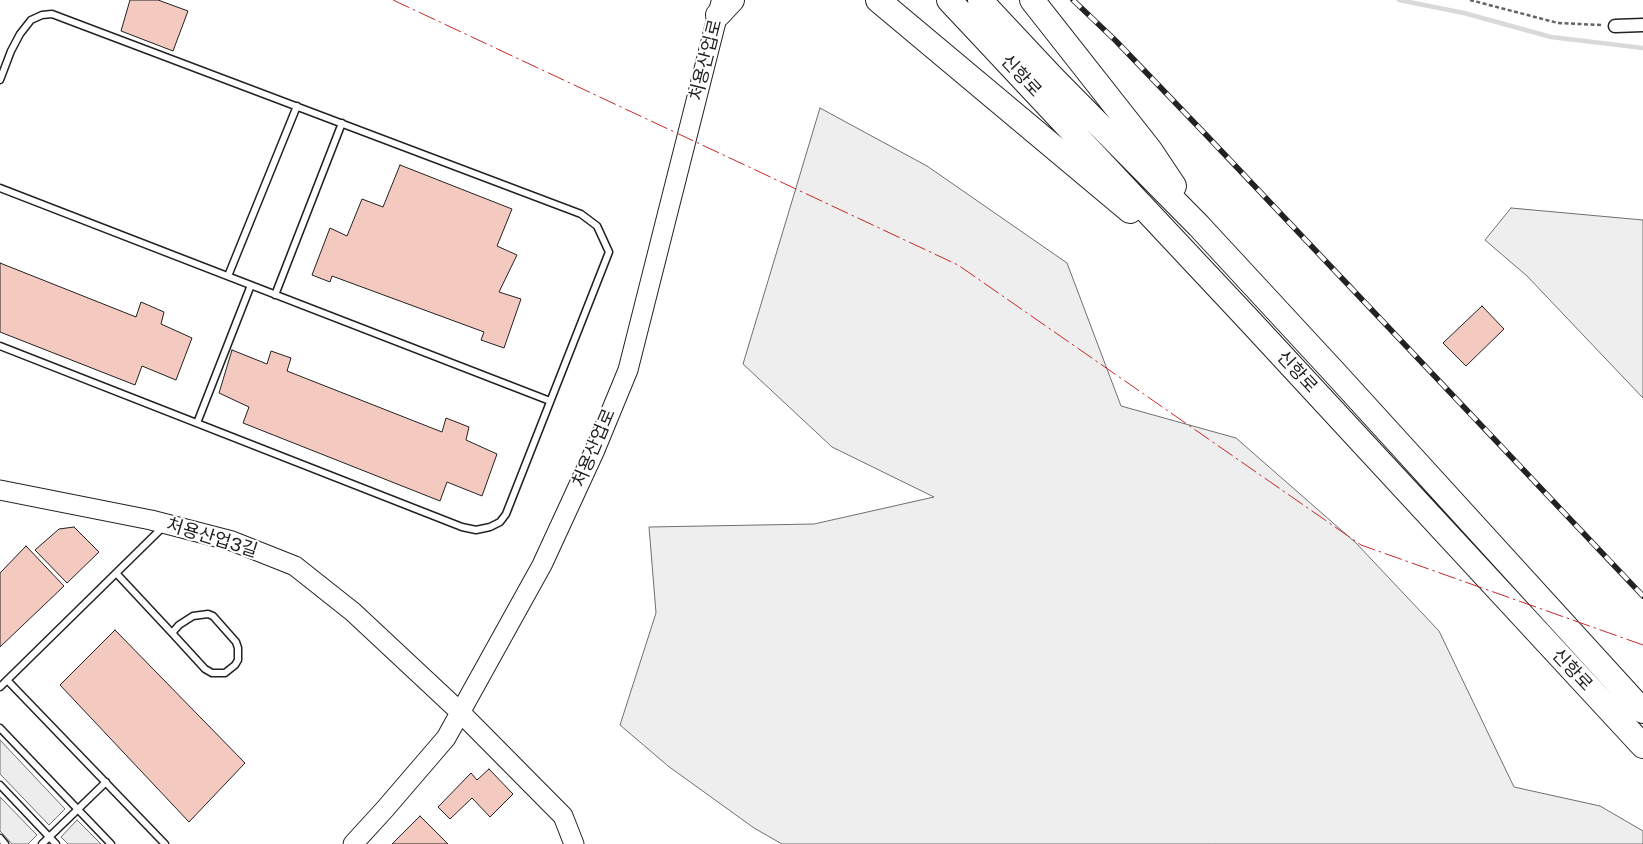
<!DOCTYPE html>
<html>
<head>
<meta charset="utf-8">
<style>
	body { margin:0 }
	canvas { display:block; background:#fff }
</style>
</head>
<body>
<canvas width="1643" height="844"></canvas>
<script>
const ctx = document.querySelector('canvas').getContext('2d');
ctx.lineJoin = 'round';
function fill(path, color) { ctx.fillStyle = color; ctx.fill(path, 'evenodd'); }
const toPath = rows => new Path2D(rows.map(r => 'M' + r).join(''));
function strokePath(path, color, width, dash) { ctx.strokeStyle = color; ctx.lineWidth = width; ctx.lineCap = dash ? 'butt' : 'round'; ctx.setLineDash(dash || []); ctx.stroke(path); }
function drawText(font, color, halo, rows, align = 'center') {
  ctx.font = font + ' "Public Sans","Noto Sans KR",sans-serif'; ctx.lineWidth = 4; ctx.setLineDash([]); ctx.textBaseline = 'middle'; ctx.strokeStyle = halo; ctx.fillStyle = color; for (const [text, x, y, turn = 0] of rows) {
    ctx.save(); ctx.translate(x, y); ctx.rotate((+turn || 0) * Math.PI / 180); ctx.textAlign = isNaN(turn) ? turn : align; if (halo) ctx.strokeText(text, 0, 0); ctx.fillText(text, 0, 0); ctx.restore();
  }
}
const green = toPath([
	[820,108,927,166,1067,263,1121,406,1236,438,1356,543,1439,631,1514,787,1600,806,1643,831,1643,844,782,844,754,828,668,766,620,725,656,613,649,527,814,524,934,497,832,447,743,364,820,108],
	[1511,208,1643,220,1643,398,1527,276,1485,240,1511,208]
]);
const parking = toPath([
	[0,740,65,809,49,825,0,774,0,740],
	[0,797,37,835,28,844,12,844,0,831,0,797],
	[77,820,101,844,68,844,61,837,77,820]
]);
const stream = toPath([
	[1399,0,1464,13,1551,37,1643,48]
]);
const building = toPath([
	[130,0,158,0,188,11,173,51,121,31,130,0],
	[400,165,512,209,497,246,517,255,499,292,521,299,504,348,481,340,484,332,332,276,330,282,312,275,330,228,347,236,362,199,383,207,400,165],
	[0,263,136,317,141,302,164,312,161,324,192,338,176,380,142,366,135,385,0,332,0,263],
	[1482,306,1504,329,1466,366,1443,343,1482,306],
	[232,350,267,364,271,351,291,358,287,371,442,432,446,418,469,427,466,440,497,454,482,496,447,482,440,501,243,423,249,407,219,393,232,350],
	[74,527,99,552,67,583,35,550,59,529,74,527],
	[26,546,64,586,0,647,0,573,26,546],
	[115,630,245,763,189,822,60,685,115,630],
	[489,769,513,794,490,817,472,798,450,819,438,807,471,773,477,780,489,769],
	[420,816,448,844,392,844,420,816]
]);
const path = toPath([
	[1470,0,1558,23,1601,25]
]);
const lane = toPath([
	[0,80,11,51,20,34,31,20,42,15,52,14,581,214,597,226,609,252,506,514,500,522,490,527,476,530,462,527,0,346],
	[0,188,550,401],
	[228,276,297,106],
	[275,295,342,123],
	[197,423,251,285],
	[116,573,172,633,205,669,212,673,225,673,235,665,238,660,238,648,236,642,213,616,208,614,193,616,179,625,172,633],
	[7,680,165,844],
	[0,687,163,527],
	[0,728,111,844],
	[0,785,56,844],
	[0,838,5,844],
	[42,844,106,782]
]);
const street = toPath([
	[1615,26,1643,25]
]);
const secondary = toPath([
	[0,490,151,520,232,541,295,566,353,612,460,712,563,816,574,844],
	[353,844,385,809,446,738,542,565,595,450,628,370,721,2]
]);
const highway = toPath([
	[878,0,1130,211],
	[949,0,1248,319,1643,746],
	[980,0,1052,77,1199,226,1335,373,1643,711],
	[1032,0,1150,150,1174,186],
	[718,15,732,0]
]);
const rail = toPath([
	[1073,0,1116,41,1210,139,1643,596]
]);
const power = toPath([
	[393,0,958,265,1361,545,1643,645]
]);
const streetNames = [
	["처용산업로",706,60,-76],
	["신항로",1021,76,47],
	["신항로",1297,372,47],
	["처용산업로",594,448,-67],
	["처용산업3길",212,538,17],
	["신항로",1572,670,47]
];
fill(green, '#eee');
strokePath(green, '#6f6f6f', 1);
fill(parking, '#ededed');
strokePath(parking, '#6f6f6f', 1);
strokePath(stream, '#d9d9d9', 4.5);
fill(building, '#f3c9c0');
strokePath(building, '#222', 1);
strokePath(lane, '#222', 9);
strokePath(street, '#222', 15);
strokePath(secondary, '#222', 21);
strokePath(highway, '#222', 26);
strokePath(path, '#646464', 2.5, [4, 2.5]);
strokePath(lane, '#fff', 6);
strokePath(street, '#fff', 12);
strokePath(secondary, '#fff', 19);
strokePath(highway, '#fff', 24);
strokePath(rail, '#222', 5.5);
strokePath(rail, '#fff', 4, [11]);
strokePath(power, '#c62828', 1, [18, 4, 2.5, 4]);
drawText('18px', '#222', '#fff', streetNames);
</script>
</body>
</html>
